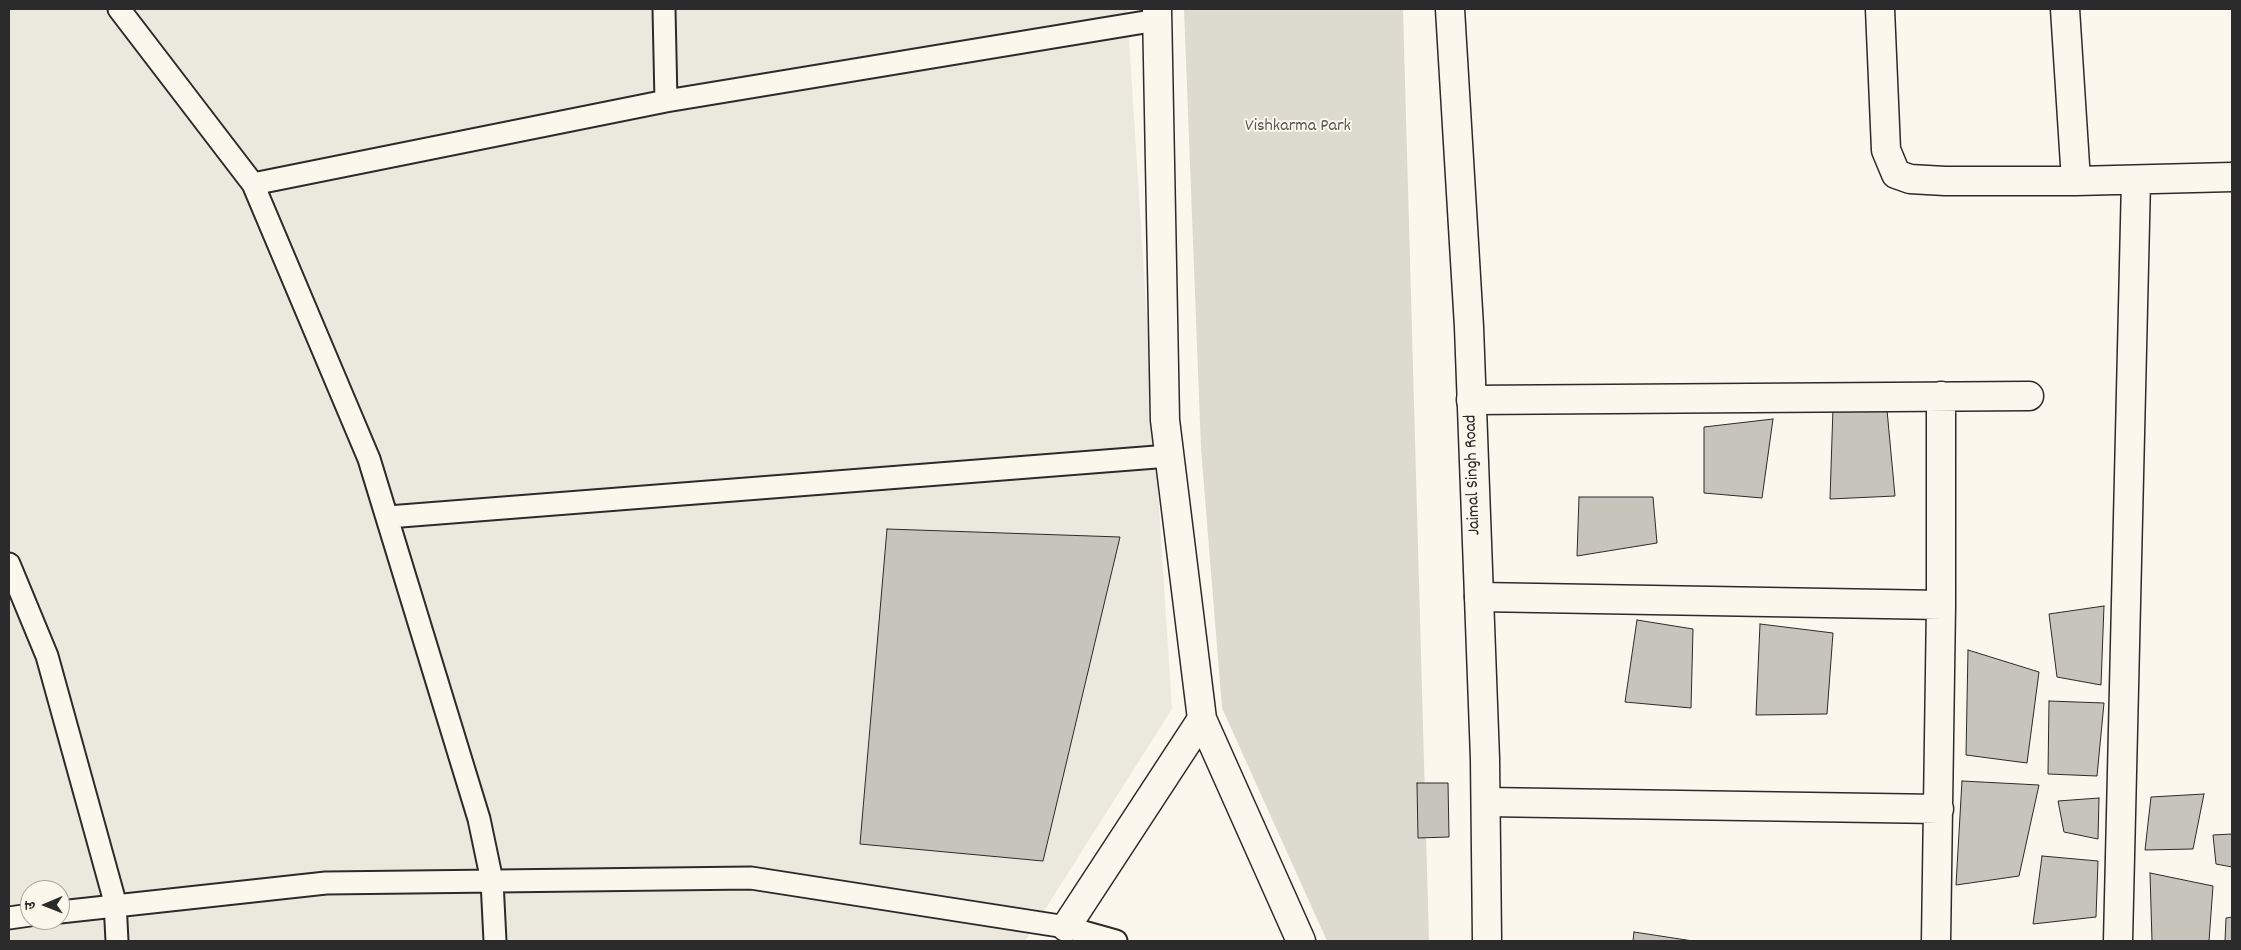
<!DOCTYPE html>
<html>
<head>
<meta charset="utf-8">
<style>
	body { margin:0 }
	#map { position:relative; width:2241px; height:950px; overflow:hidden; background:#fbf7ec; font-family:Dekko,"Playpen Sans Deva",sans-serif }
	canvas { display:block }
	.frame { position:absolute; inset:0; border:10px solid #2b2b2b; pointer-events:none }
	.north { position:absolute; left:20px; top:880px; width:50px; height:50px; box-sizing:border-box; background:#fbf7ec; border:1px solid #a8a59f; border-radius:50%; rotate:269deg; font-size:14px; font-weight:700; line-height:20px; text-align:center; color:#2b2b2b }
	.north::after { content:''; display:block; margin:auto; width:18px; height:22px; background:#2b2b2b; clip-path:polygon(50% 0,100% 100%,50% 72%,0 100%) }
</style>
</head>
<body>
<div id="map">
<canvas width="2241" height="950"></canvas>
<div class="frame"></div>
<div class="north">उ</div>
</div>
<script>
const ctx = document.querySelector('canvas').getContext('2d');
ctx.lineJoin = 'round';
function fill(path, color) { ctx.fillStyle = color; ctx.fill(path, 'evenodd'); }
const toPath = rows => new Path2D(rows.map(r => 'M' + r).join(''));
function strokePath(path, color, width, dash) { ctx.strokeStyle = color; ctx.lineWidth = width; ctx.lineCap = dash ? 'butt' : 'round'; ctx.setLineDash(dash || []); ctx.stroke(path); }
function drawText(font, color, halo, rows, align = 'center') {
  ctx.font = font + ' Dekko,sans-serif'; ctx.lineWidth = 4; ctx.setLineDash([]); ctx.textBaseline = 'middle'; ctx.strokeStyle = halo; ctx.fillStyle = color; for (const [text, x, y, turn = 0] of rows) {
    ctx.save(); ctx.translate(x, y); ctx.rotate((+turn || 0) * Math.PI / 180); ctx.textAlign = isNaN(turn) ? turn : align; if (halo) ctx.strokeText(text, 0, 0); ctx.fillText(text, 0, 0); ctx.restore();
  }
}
const built = toPath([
	[9,9,1127,9,1172,709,1025,941,9,941],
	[30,890,60,890,60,920,30,920]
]);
const green = toPath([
	[1184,9,1403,9,1429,941,1327,941,1222,708,1201,449]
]);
const building = toPath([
	[1833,408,1887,410,1895,496,1830,499,1833,408],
	[1773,419,1762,498,1704,493,1704,427,1773,419],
	[1579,497,1653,497,1657,543,1577,556,1579,497],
	[887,529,1120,537,1043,861,860,844,887,529],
	[2104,606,2101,685,2057,677,2049,614,2104,606],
	[1637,620,1693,629,1691,708,1625,702,1637,620],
	[1760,624,1833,633,1827,714,1756,715,1760,624],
	[1968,650,2039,672,2027,763,1966,755,1968,650],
	[2049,701,2104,703,2097,776,2048,774,2049,701],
	[1962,781,2039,785,2019,876,1956,885,1962,781],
	[1417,783,1448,783,1449,837,1418,838,1417,783],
	[2204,794,2193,849,2145,850,2151,797,2204,794],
	[2099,798,2098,839,2064,832,2058,801,2099,798],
	[2232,834,2232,867,2216,864,2213,835,2232,834],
	[2042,856,2098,861,2096,917,2033,924,2042,856],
	[2150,873,2213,886,2209,941,2152,941,2150,873],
	[2232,917,2232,941,2225,941,2226,918,2232,917],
	[1634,932,1693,941,1633,941,1634,932]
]);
const lane = toPath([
	[119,9,253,184,369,459,479,819,492,881,495,941],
	[664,9,666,101],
	[253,184,666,101,1157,20],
	[388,517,1169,456],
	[9,564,47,656,115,902,117,941],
	[60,912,326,883,751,878,1066,927,1116,941],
	[9,918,30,915]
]);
const street = toPath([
	[1880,9,1886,150,1896,174,1910,179,1945,181,2076,181,2232,177],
	[2065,9,2076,181],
	[1471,400,2029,396],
	[1479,597,1941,605],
	[1202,719,1301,941],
	[1486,802,1939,809],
	[1066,927,1202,719,1165,420,1157,9],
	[1936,941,1941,605,1941,396],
	[2118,941,2136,180]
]);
const secondary = toPath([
	[1450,9,1469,327,1485,759,1487,941]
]);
const parkNames = [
	["Vishkarma Park",1298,128]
];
const streetNames = [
	["Jaimal Singh Road",1474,475,-92]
];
fill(built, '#ebe8de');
fill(green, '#dddad0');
fill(building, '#c7c4bc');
strokePath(building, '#2b2b2b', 1);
strokePath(lane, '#2b2b2b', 25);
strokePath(street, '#2b2b2b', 31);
strokePath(secondary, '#2b2b2b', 31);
strokePath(lane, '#fbf7ec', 21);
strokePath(street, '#fbf7ec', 28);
strokePath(secondary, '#fbf7ec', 28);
drawText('18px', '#585754', '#fbf7ec', parkNames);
drawText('18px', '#2b2b2b', '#fbf7ec', streetNames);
</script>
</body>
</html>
